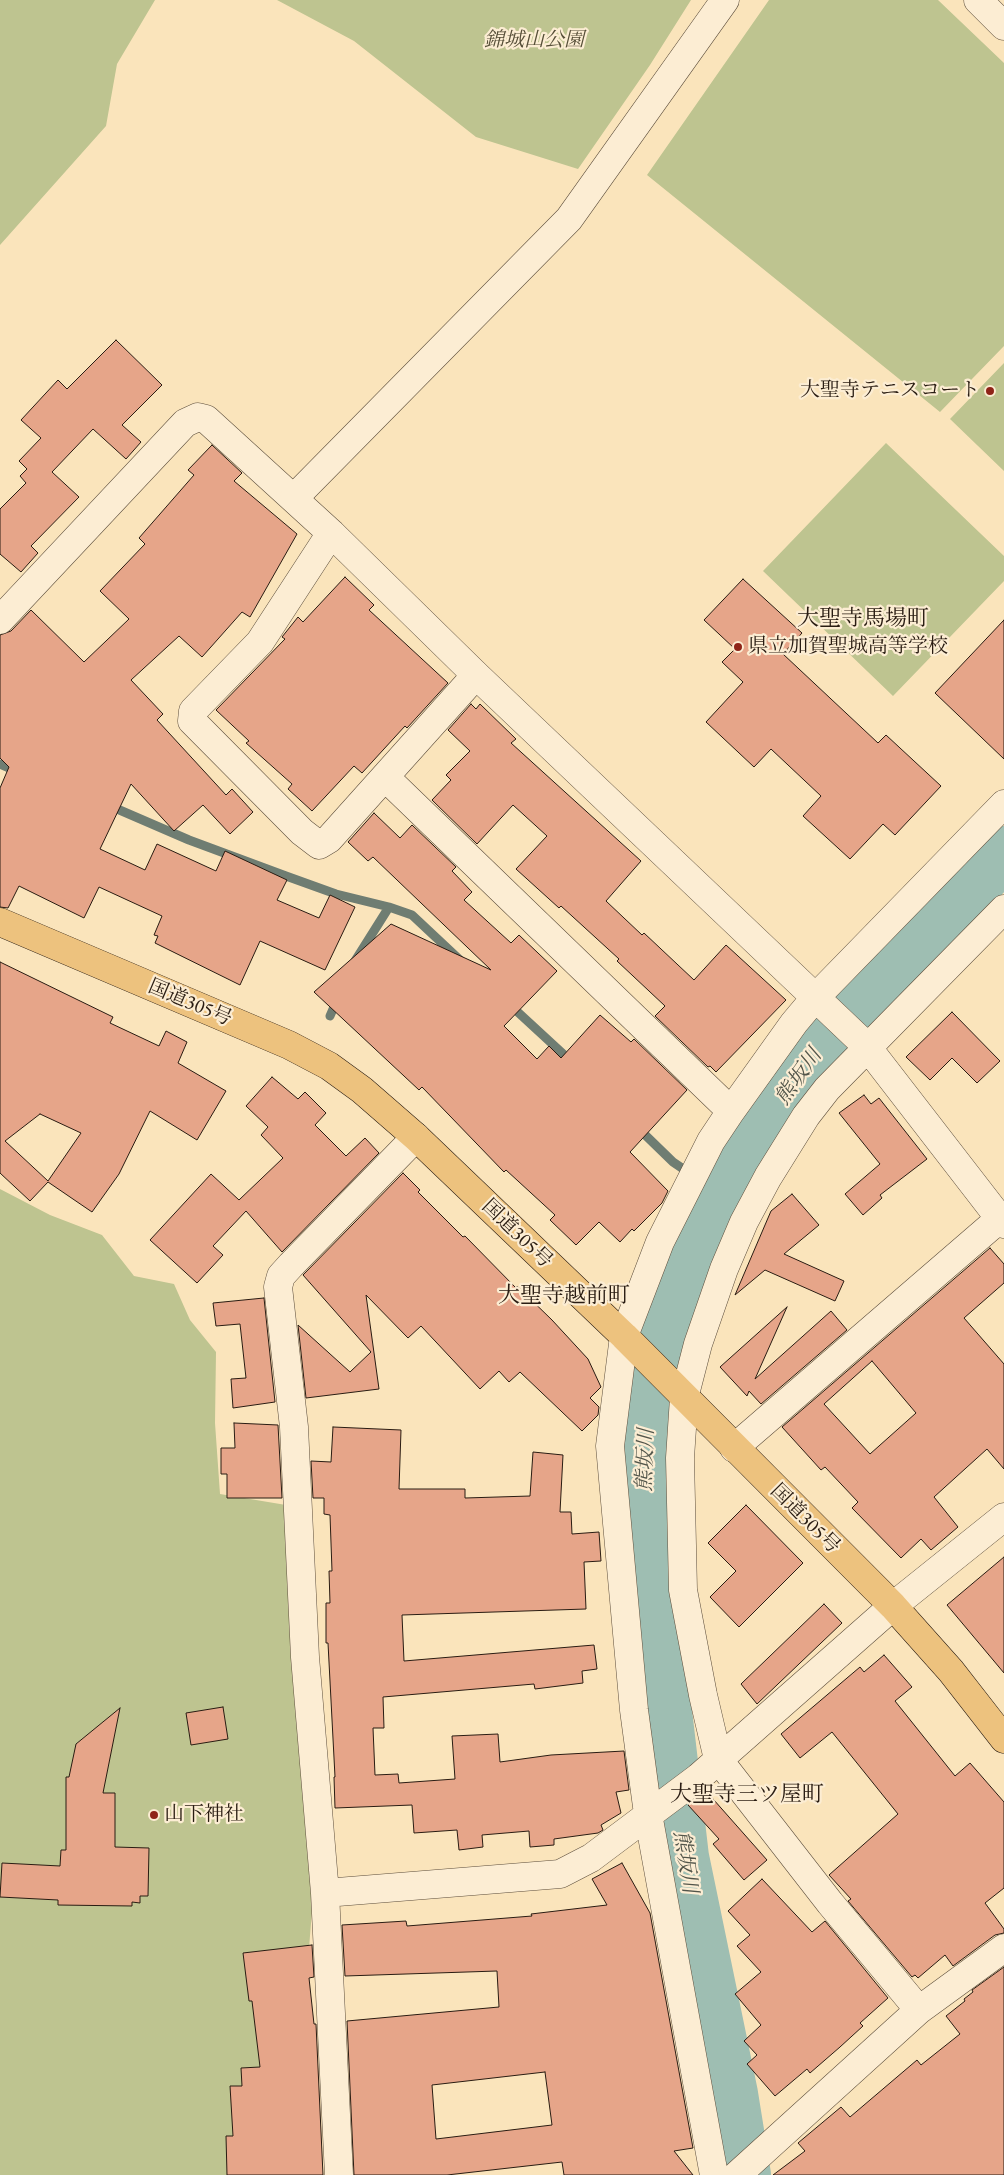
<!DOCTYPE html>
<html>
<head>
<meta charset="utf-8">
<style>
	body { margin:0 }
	canvas { display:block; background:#fae4bb }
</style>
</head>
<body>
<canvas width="1004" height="2175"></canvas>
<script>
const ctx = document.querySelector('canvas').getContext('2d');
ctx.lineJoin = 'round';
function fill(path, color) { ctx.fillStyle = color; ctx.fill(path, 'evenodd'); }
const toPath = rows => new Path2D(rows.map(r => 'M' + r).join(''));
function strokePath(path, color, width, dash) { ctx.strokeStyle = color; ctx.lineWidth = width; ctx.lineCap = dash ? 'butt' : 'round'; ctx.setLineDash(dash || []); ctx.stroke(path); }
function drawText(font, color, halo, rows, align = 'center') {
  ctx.font = font + ' "EB Garamond","Noto Serif JP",serif'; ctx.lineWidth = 4.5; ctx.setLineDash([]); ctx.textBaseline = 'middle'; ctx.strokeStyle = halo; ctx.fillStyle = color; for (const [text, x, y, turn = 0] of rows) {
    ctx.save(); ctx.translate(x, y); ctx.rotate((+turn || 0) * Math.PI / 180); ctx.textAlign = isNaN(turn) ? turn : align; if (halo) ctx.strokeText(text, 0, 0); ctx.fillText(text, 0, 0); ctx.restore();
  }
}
const green = toPath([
	[0,0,155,0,117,64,106,126,0,245],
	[277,0,691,0,650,65,578,169,476,137,354,41],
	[769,0,938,0,1004,63,1004,346,940,412,647,175],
	[1004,363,1004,471,950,419],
	[886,443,1004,556,1004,581,893,696,763,571],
	[0,1189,50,1215,102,1235,134,1276,174,1284,190,1320,216,1352,215,1423,220,1494,286,1505,313,1898,291,2175,0,2175]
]);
const stream = toPath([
	[0,764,18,772],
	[108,805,189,840,286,876,336,894,389,907,412,915,460,960],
	[355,961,389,907],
	[509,1004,573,1063],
	[330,1016,337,1000],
	[637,1127,673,1162,726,1198]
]);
const river = toPath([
	[744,2175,731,2094,682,1857,646,1548,643,1465,650,1386,689,1265,752,1149,807,1060,1004,853]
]);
const building = toPath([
	[116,340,162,385,122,425,141,442,126,459,93,429,52,472,79,497,31,546,38,553,21,572,0,554,0,509,26,483,20,476,27,469,19,461,41,438,21,420,58,380,67,389,116,340],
	[212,445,242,473,234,481,297,534,250,617,242,612,202,657,179,636,131,680,163,714,157,720,226,795,232,789,253,812,230,834,203,805,174,831,131,784,100,849,145,870,157,844,216,871,225,851,287,880,277,900,319,918,330,895,355,907,325,970,260,941,240,985,155,943,158,936,154,935,162,916,99,887,84,918,19,886,8,908,0,907,0,788,9,767,0,758,0,635,11,631,31,610,84,662,129,619,100,591,145,544,139,538,194,475,188,470,212,445],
	[345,577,374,605,369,610,448,683,407,728,405,726,362,773,354,766,312,811,288,789,292,784,246,743,249,741,216,710,285,639,282,637,298,617,303,622,345,577],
	[743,579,802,633,783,654,878,743,886,735,941,786,895,835,883,824,850,859,803,816,821,796,771,749,754,767,706,722,743,682,722,662,735,649,704,620,743,579],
	[1004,620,1004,759,935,693,1004,620],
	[471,704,476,709,480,704,516,739,511,743,641,861,606,901,642,935,644,933,694,980,726,945,786,1000,716,1072,710,1066,708,1067,655,1016,665,1006,617,961,619,959,561,906,559,908,516,869,547,836,513,805,477,844,432,800,451,780,446,775,470,751,448,730,471,704],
	[374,813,400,838,412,825,456,867,452,871,472,892,464,900,511,943,519,935,557,971,504,1026,537,1059,549,1046,561,1058,600,1015,631,1042,634,1039,687,1090,630,1152,668,1191,662,1203,634,1231,632,1229,620,1242,599,1222,576,1245,550,1220,555,1215,506,1170,504,1172,422,1087,419,1090,314,992,391,924,491,970,373,857,368,861,348,842,374,813],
	[0,962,113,1017,110,1023,159,1046,166,1031,187,1042,178,1063,226,1091,197,1140,150,1111,119,1174,92,1212,48,1182,30,1201,0,1173,0,962],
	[40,1114,81,1133,48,1181,5,1141,40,1114],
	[952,1012,1000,1061,977,1083,952,1058,930,1080,906,1057,952,1012],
	[272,1077,298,1099,305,1092,326,1113,315,1125,346,1156,365,1138,379,1153,282,1252,246,1211,213,1246,223,1255,197,1283,150,1240,211,1174,239,1200,283,1158,261,1135,268,1127,246,1106,272,1077],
	[864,1095,871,1104,879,1098,927,1159,880,1195,882,1198,863,1215,845,1194,880,1164,839,1113,864,1095],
	[403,1173,420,1190,418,1192,463,1237,465,1236,516,1288,517,1286,552,1320,588,1359,601,1387,590,1398,599,1407,598,1415,582,1431,520,1372,509,1382,499,1371,480,1389,421,1326,408,1338,366,1295,379,1389,306,1398,298,1325,350,1372,371,1352,303,1275,403,1173],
	[792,1194,819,1225,784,1254,844,1281,835,1301,765,1270,735,1295,771,1211,792,1194],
	[990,1248,1004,1264,1004,1283,964,1318,1004,1364,1004,1469,987,1449,934,1497,958,1527,931,1550,921,1539,901,1558,852,1508,858,1502,825,1467,821,1470,782,1427,990,1248],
	[872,1361,916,1413,870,1454,824,1404,872,1361],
	[264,1298,275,1402,233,1408,231,1379,246,1378,240,1324,216,1326,213,1303,264,1298],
	[787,1307,755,1379,831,1311,847,1330,761,1404,749,1391,747,1396,720,1367,787,1307],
	[234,1423,278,1425,282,1498,227,1498,227,1474,221,1474,221,1448,235,1448,234,1423],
	[333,1427,401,1430,399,1489,465,1489,465,1498,530,1496,533,1452,563,1455,560,1512,571,1512,572,1534,599,1532,601,1561,584,1562,586,1609,402,1615,404,1661,594,1645,597,1669,582,1671,583,1683,535,1689,534,1684,383,1697,384,1728,373,1728,375,1775,398,1774,399,1783,455,1779,452,1736,498,1734,500,1762,551,1755,624,1751,629,1790,616,1792,621,1813,601,1825,603,1830,598,1833,554,1839,554,1845,530,1847,529,1831,482,1835,483,1847,459,1850,457,1830,414,1833,412,1805,335,1808,334,1777,335,1777,328,1643,326,1643,326,1603,330,1603,329,1571,332,1571,330,1515,324,1514,324,1498,313,1498,311,1461,331,1462,333,1427],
	[746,1505,803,1563,739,1627,710,1597,736,1571,708,1543,746,1505],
	[1004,1557,1004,1673,947,1605,1004,1557],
	[824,1604,842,1623,757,1704,741,1684,824,1604],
	[884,1655,912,1687,895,1701,955,1776,970,1763,1004,1802,1004,1888,985,1903,1004,1929,1004,1933,995,1935,953,1966,945,1955,918,1978,915,1975,912,1977,848,1901,851,1899,829,1875,898,1814,832,1732,800,1758,781,1734,860,1667,864,1672,884,1655],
	[223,1707,228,1739,191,1745,186,1713,223,1707],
	[120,1708,103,1793,115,1793,115,1847,149,1848,148,1896,140,1896,140,1903,132,1902,132,1906,58,1905,58,1900,0,1897,2,1863,60,1866,61,1850,66,1850,66,1777,69,1777,76,1744,120,1708],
	[706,1791,767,1860,744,1880,713,1844,719,1839,688,1805,706,1791],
	[622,1863,650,1913,693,2148,674,2151,693,2175,564,2175,562,2162,447,2175,354,2175,347,2021,499,2007,497,1971,345,1976,342,1925,406,1921,407,1926,532,1916,531,1914,607,1905,592,1879,622,1863],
	[545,2072,552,2125,436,2139,432,2085,545,2072],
	[762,1879,812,1932,825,1921,888,1998,860,2023,863,2026,840,2047,810,2073,807,2069,775,2096,747,2064,757,2055,744,2041,761,2025,735,1994,761,1972,737,1946,750,1935,728,1911,762,1879],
	[312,1945,314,1977,309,1978,314,2024,316,2024,323,2175,227,2175,226,2136,233,2136,230,2086,242,2086,241,2068,260,2067,252,2001,249,2001,243,1953,312,1945],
	[1004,1967,1004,2175,773,2175,805,2151,798,2143,841,2107,850,2117,917,2060,921,2065,960,2034,946,2016,965,2001,964,1999,973,1992,972,1990,1004,1967]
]);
const minor = toPath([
	[978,0,1004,26],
	[331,533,260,642,193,711,192,721,302,832,319,845,329,839,476,675],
	[0,620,185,423,198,417,206,419,331,533,476,675,857,1037,868,1048,1004,1224],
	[385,777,731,1111,794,1023,815,998,1004,804],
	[734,1448,1004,1215],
	[325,1893,560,1874,591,1858,699,1777,893,1606],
	[919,2010,830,1903,718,1759,703,1695,683,1590,680,1458,684,1398,698,1344,724,1269,744,1222,768,1177,806,1116,827,1089,1004,909],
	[339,2175,325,1893,305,1657,294,1427,278,1287,281,1276,291,1265,416,1137],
	[714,2175,648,1814,634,1710,610,1446,624,1336,660,1242,711,1141,731,1111],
	[737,2175,919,2010,1004,1948]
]);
const tertiary = toPath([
	[294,498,569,219,725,0],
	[893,1606,1004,1517]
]);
const trunk = toPath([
	[0,922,289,1045,329,1066,362,1090,416,1137,624,1336,893,1606,951,1671,1004,1739]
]);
const markers = [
	[990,391,5,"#8f2418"],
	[738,647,5,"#8f2418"],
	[154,1815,5,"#8f2418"]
];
const parkNames = [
	["錦城山公園",534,41]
];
const poiNames = [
	["大聖寺テニスコート",980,391,"right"],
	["県立加賀聖城高等学校",748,647],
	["山下神社",164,1815]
];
const streetNames = [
	["国道305号",190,1003,23],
	["国道305号",517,1234,44],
	["国道305号",805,1519,45]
];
const waterNames = [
	["熊坂川",799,1077,-55],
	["熊坂川",646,1460,-88],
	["熊坂川",685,1862,81]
];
const quarterNames = [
	["大聖寺馬場町",863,619],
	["大聖寺越前町",564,1296],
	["大聖寺三ツ屋町",747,1795]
];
fill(green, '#bec490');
strokePath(stream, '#6f7d72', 9);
strokePath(river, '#9ebeb2', 54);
fill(building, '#e6a589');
strokePath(building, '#291c12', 1);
strokePath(minor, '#5d4e3c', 29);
strokePath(tertiary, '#5d4e3c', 29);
strokePath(trunk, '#291c12', 29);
strokePath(minor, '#fcedd3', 28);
strokePath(tertiary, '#fcedd3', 28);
strokePath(trunk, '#edc27e', 28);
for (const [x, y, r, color] of markers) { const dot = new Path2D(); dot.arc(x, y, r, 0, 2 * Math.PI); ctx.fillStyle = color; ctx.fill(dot); strokePath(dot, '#fcedd3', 2); }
drawText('italic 20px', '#564e38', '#fcedd3', parkNames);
drawText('20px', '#291c12', '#fcedd3', poiNames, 'left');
drawText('20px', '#291c12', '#fcedd3', streetNames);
drawText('italic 21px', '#52554a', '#fcedd3', waterNames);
drawText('22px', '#291c12', '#fcedd3', quarterNames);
</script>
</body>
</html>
